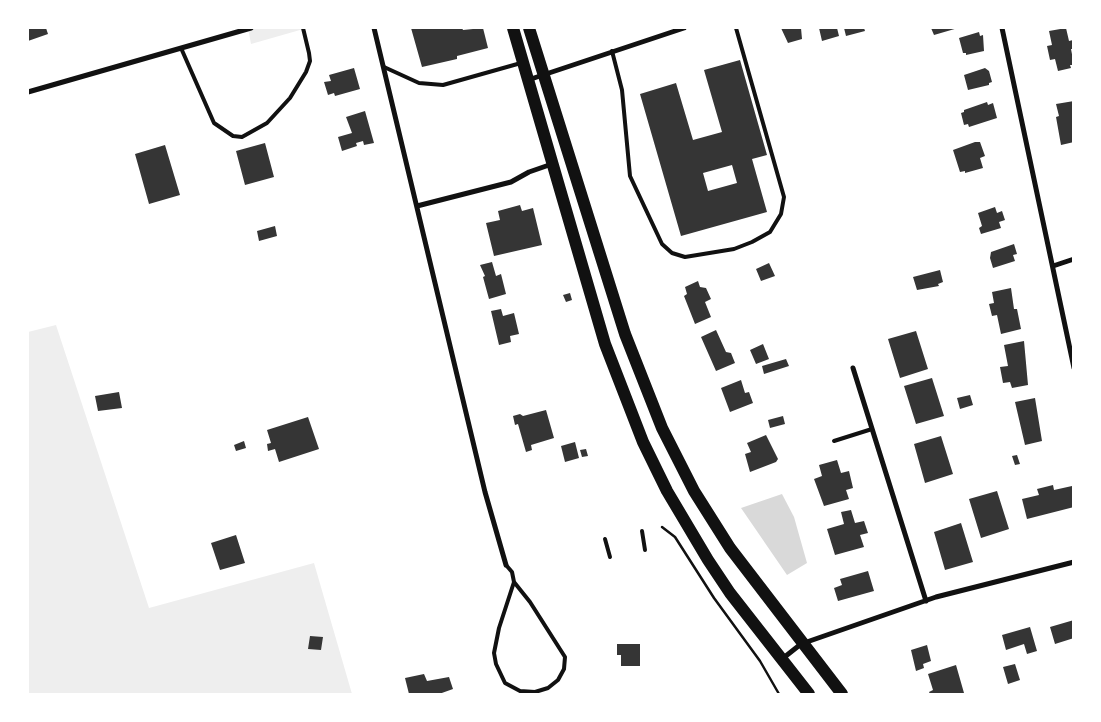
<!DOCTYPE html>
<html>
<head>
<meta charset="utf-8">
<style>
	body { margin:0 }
	#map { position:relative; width:1101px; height:722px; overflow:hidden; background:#fff; font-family:Arial,sans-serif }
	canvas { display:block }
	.frame { position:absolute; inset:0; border:29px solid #fff; pointer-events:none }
</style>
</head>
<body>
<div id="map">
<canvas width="1101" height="722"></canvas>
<div class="frame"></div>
</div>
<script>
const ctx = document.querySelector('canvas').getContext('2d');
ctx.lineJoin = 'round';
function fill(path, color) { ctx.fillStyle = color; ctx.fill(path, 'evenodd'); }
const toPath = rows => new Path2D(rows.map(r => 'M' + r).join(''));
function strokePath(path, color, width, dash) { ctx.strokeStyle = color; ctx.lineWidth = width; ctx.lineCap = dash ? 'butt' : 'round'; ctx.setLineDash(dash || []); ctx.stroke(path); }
const green = toPath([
	[248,28,307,28,251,44],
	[56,325,149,608,314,563,352,694,28,694,28,332]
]);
const water = toPath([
	[782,494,794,517,807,563,787,575,741,508]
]);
const building = toPath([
	[28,28,46,28,48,34,28,41],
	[411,28,462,28,463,30,483,28,488,48,457,56,457,59,422,67],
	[781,28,801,28,802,39,788,43],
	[819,28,837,28,839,36,822,41],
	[844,28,864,28,865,31,846,36],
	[931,28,958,28,934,35],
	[1066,28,1069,41,1073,40,1074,42,1074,49,1071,49,1074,65,1070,65,1071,68,1058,71,1055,59,1050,60,1047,46,1052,45,1049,31],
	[979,32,980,36,983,35,984,51,966,55,966,53,963,53,959,38],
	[740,60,767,155,752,159,767,212,681,236,640,94,676,83,693,140,722,132,704,70],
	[732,165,737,183,708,191,703,173],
	[354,68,360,89,335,96,334,93,328,95,324,82,331,81,329,75],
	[985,68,989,71,992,82,989,83,989,85,968,90,964,75],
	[1074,101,1074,142,1061,145,1056,117,1059,116,1056,104],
	[987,102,988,105,993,103,997,118,969,127,968,124,964,125,961,113,964,112,964,110],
	[365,111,374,143,364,145,363,141,356,143,357,146,342,151,338,137,352,133,346,117],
	[975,142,980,142,985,156,980,158,983,168,965,173,965,171,960,172,953,150],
	[265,143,274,177,245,185,236,151],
	[165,145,180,195,149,204,135,154],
	[520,205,522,211,533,208,542,245,494,256,486,223,500,220,498,211],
	[995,207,997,213,1002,211,1005,220,999,222,1001,228,981,234,979,228,982,226,978,213],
	[275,226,277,236,259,241,257,231],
	[1014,244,1017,254,1013,255,1015,261,993,268,990,258,991,252],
	[492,262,496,276,501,274,506,294,489,299,483,277,485,276,480,265],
	[769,263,775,276,761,281,756,269],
	[940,270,943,282,938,284,939,286,917,290,913,277],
	[698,281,700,287,706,288,711,299,705,302,711,317,695,324,684,296,687,294,685,287],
	[1011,288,1014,309,1017,309,1021,329,1001,334,997,315,992,316,989,304,994,303,992,292],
	[570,293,572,300,566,302,563,295],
	[501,309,503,316,514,313,519,334,510,336,511,342,499,345,491,311],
	[716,330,726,352,731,353,735,363,716,371,701,337],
	[916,331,928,369,900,378,888,339],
	[1024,341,1028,385,1012,388,1010,382,1003,383,1000,367,1008,366,1004,345],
	[763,344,769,359,756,364,750,350],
	[786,359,789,366,764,374,762,366],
	[932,378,944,416,916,424,904,386],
	[741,380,745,393,749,392,753,403,730,412,721,388],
	[119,392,122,408,98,411,95,396],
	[970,395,973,405,960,409,957,398],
	[1035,398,1042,441,1025,445,1015,402],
	[546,410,554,438,531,445,532,450,526,452,518,424,515,425,513,416,520,414,523,416],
	[783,416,785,424,770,428,768,420],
	[308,417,319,449,279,462,275,449,268,451,267,444,271,443,267,430],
	[766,435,778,459,776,462,750,472,745,454,751,452,747,443],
	[941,436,953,474,925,483,914,444],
	[244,441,246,448,236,451,234,445],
	[575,442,579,458,565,462,561,446],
	[586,449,588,456,582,457,580,450],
	[1017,455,1020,464,1015,465,1012,456],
	[837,460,841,473,849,471,853,488,846,490,849,499,824,506,814,479,822,476,819,465],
	[1053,485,1054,490,1072,486,1074,507,1027,519,1022,499,1039,495,1037,489],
	[997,491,1009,529,981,538,969,499],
	[851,510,855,523,864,521,868,533,860,535,864,547,835,555,827,529,844,524,841,512],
	[961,523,973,562,945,570,934,532],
	[236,535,245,563,220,570,211,543],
	[868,571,874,591,838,601,834,588,842,585,840,579],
	[1074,620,1074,638,1055,644,1050,627],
	[1030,627,1037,651,1027,654,1024,644,1006,650,1002,635],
	[310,636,323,637,321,650,308,649],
	[617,644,640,644,640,666,621,666,621,655,617,655],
	[927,645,931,661,923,664,924,668,916,671,911,650],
	[1015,664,1020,680,1008,684,1003,667],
	[956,665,964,693,930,694,929,692,933,690,928,674],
	[424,674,427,681,449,677,453,689,439,694,409,694,405,678]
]);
const path = toPath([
	[662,527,675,537,714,598,760,661,779,694]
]);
const service = toPath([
	[181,48,214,123,233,136,242,137,267,123,290,98,306,72,310,61,309,53,303,28],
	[612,51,622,90,630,176,662,244,672,253,685,257,734,249,752,242,770,232,781,214,784,197,736,28],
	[384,67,419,83,443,85,521,63],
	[834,441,872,429],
	[642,531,645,550],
	[605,539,610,557],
	[506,565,512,572,514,582,499,628,494,653,496,664,505,683,520,691,535,692,548,688,558,680,564,669,565,657,530,602,514,582]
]);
const minor = toPath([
	[374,28,485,492,506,565],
	[1002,28,1074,368],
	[528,80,684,28],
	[28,92,251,28],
	[417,206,511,182,529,172,552,164],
	[1053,266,1074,259],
	[853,368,926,601],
	[782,659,801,644,936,597,1074,562]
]);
const trunk = toPath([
	[513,28,605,344,643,442,667,491,708,560,730,593,809,694],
	[529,28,625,334,662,428,694,491,730,548,842,694]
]);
fill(green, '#eee');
fill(water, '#d9d9d9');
fill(building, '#353535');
strokePath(path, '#111', 2.5);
strokePath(service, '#111', 4);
strokePath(minor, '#111', 5);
strokePath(trunk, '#111', 12);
</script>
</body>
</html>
